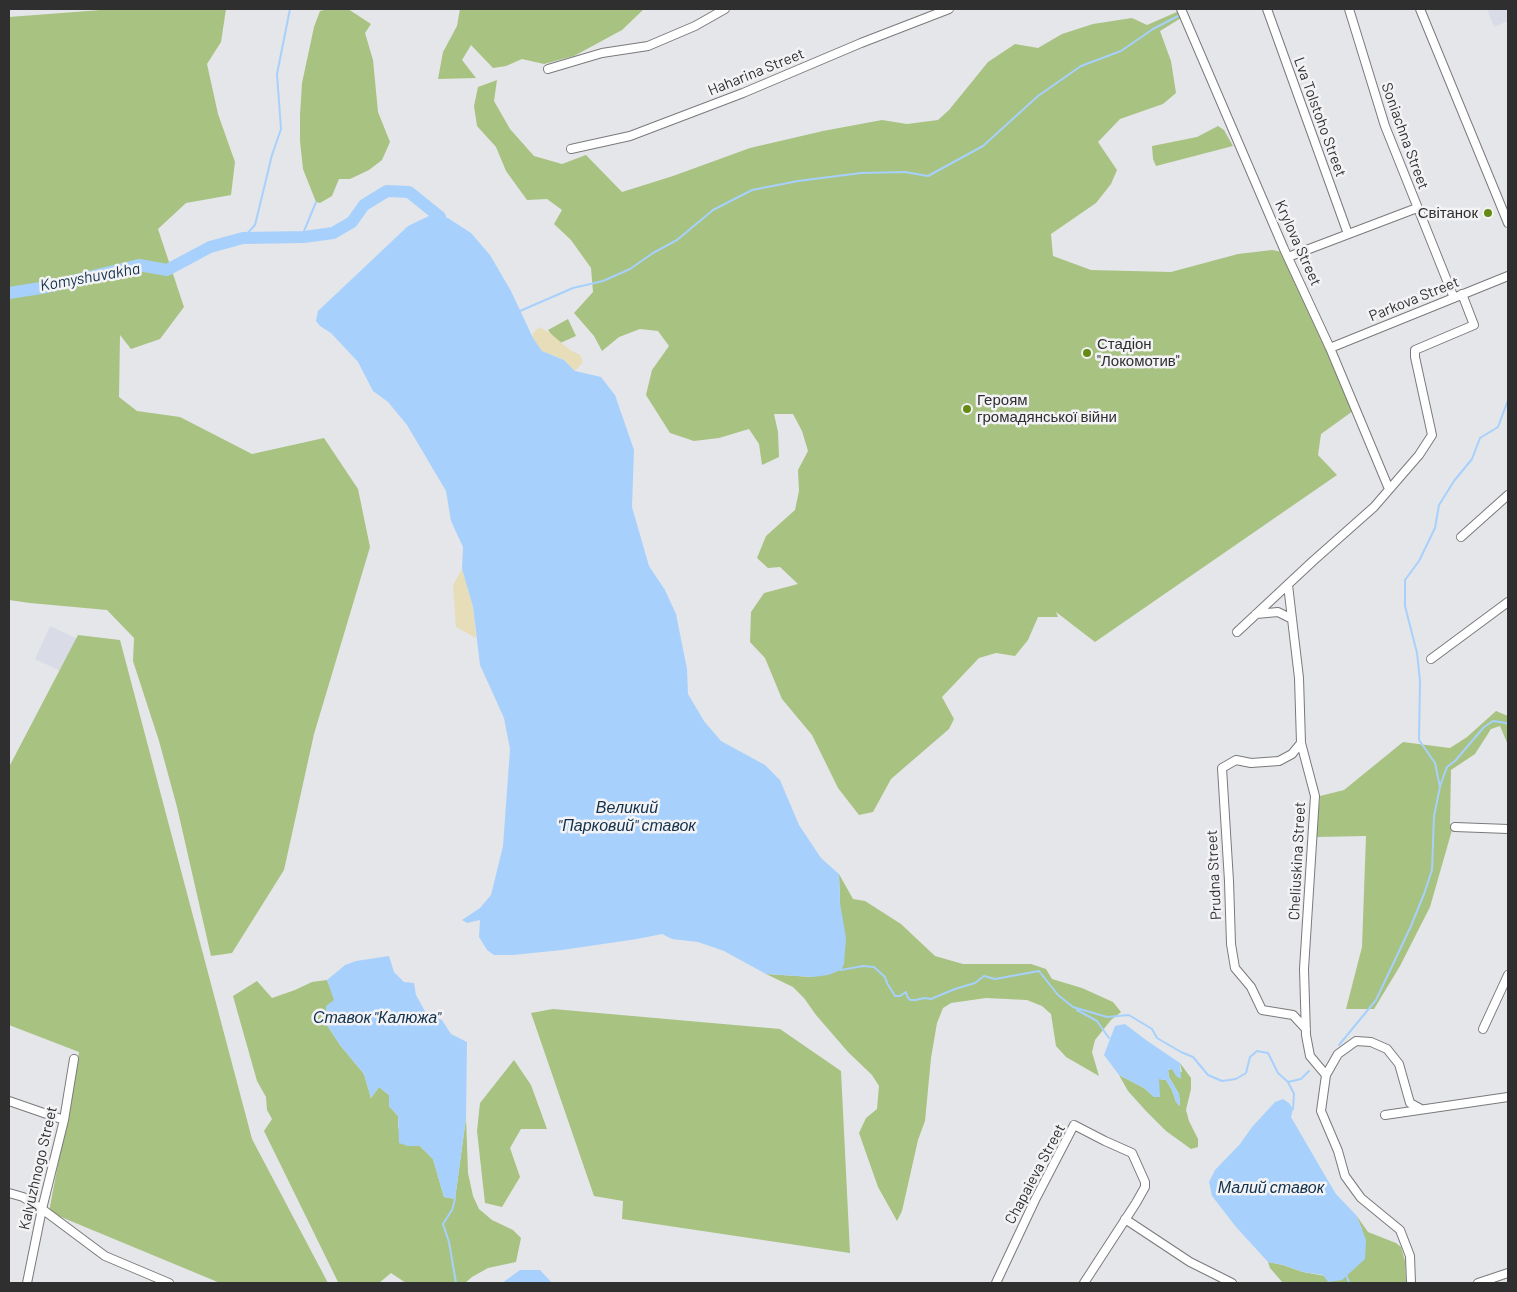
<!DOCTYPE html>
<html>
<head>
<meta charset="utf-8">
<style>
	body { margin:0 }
	#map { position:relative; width:1517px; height:1292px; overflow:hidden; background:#e5e6e9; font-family:Barlow,sans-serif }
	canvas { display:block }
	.frame { position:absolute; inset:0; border:10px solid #2f2f30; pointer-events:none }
</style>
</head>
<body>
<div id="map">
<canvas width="1517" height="1292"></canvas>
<div class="frame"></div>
</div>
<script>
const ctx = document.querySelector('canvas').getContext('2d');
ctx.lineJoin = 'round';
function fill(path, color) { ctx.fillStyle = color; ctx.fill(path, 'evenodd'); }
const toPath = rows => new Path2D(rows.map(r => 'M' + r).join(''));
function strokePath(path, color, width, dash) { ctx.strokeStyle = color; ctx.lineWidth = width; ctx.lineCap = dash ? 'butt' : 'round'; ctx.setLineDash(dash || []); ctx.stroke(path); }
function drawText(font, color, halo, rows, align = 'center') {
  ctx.font = font + ' Barlow,sans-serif'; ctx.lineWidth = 5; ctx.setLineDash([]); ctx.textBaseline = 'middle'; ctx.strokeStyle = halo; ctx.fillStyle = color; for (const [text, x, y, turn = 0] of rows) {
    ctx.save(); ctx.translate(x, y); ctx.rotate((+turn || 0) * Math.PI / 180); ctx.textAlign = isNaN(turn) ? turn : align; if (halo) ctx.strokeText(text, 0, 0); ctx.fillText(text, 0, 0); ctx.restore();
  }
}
const built = toPath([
	[1487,9,1508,9,1508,21,1494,27],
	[50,626,84,642,69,675,35,659]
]);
const green = toPath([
	[114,9,226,9,221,42,207,64,218,114,235,162,231,195,186,203,158,229,184,307,160,339,131,349,120,335,119,397,137,411,180,417,252,454,324,438,358,489,370,547,314,734,284,870,232,953,211,956,177,807,159,741,133,661,134,638,107,610,30,603,9,600,9,17],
	[329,9,348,9,371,24,365,33,373,60,378,112,390,142,382,160,369,170,350,179,339,179,332,196,320,203,316,202,303,169,300,141,300,115,302,83,314,27,320,11],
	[460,9,644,9,622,30,574,56,544,64,522,59,506,66,493,68,471,45,462,60,476,78,438,79,443,52,457,26],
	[1179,11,1181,18,1160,31,1171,61,1176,93,1163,104,1120,119,1098,142,1117,170,1111,184,1096,203,1051,234,1053,256,1091,270,1171,272,1238,254,1272,250,1283,252,1353,411,1321,434,1318,455,1337,475,1095,642,1056,612,1058,617,1038,617,1028,640,1015,656,996,653,979,658,942,697,954,719,949,729,891,779,873,812,859,815,838,788,812,735,782,699,765,658,750,642,751,612,764,593,798,584,780,567,768,568,757,558,766,536,795,510,799,491,798,470,808,451,802,431,793,414,774,414,778,432,779,457,762,465,759,444,749,429,719,438,694,441,670,433,646,395,652,370,669,346,658,331,640,329,619,337,602,351,594,336,574,313,593,292,591,268,571,240,554,224,562,210,547,199,527,200,506,171,496,147,477,126,474,106,478,87,497,80,494,101,510,129,534,156,562,164,586,155,622,192,673,176,750,148,823,131,882,120,907,124,938,120,949,110,988,62,1015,44,1038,48,1062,34,1093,24,1132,18,1147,25],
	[1218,126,1224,130,1233,146,1156,166,1153,159,1152,146,1197,137],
	[568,319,576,336,558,344,548,330],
	[78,635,120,640,252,1139,328,1283,220,1283,49,1212,79,1052,9,1025,9,767],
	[1496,711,1508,716,1508,745,1500,726,1491,729,1475,754,1451,770,1450,823,1452,830,1430,907,1400,966,1374,1009,1346,1009,1362,947,1366,836,1316,837,1320,796,1344,790,1403,742,1450,748,1467,737],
	[839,874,853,899,865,901,901,924,935,956,963,964,1031,964,1046,969,1052,979,1082,988,1113,1002,1121,1012,1111,1020,1095,1040,1092,1052,1099,1076,1066,1057,1056,1046,1051,1014,1042,1006,1027,1000,986,998,951,1003,943,1008,937,1023,931,1058,925,1121,918,1140,902,1211,897,1221,878,1187,859,1133,866,1118,877,1109,879,1086,872,1075,848,1052,816,1015,804,998,793,987,766,974,813,977,840,903],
	[327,980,335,1000,327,1025,340,1045,364,1074,371,1098,379,1087,389,1095,389,1106,398,1116,398,1127,408,1146,420,1146,433,1159,444,1197,455,1199,466,1118,468,1173,473,1196,479,1209,492,1220,513,1230,521,1238,516,1262,488,1268,472,1277,465,1283,406,1283,391,1273,379,1283,338,1282,264,1131,272,1119,267,1110,266,1097,257,1081,233,996,257,981,272,998,295,990,312,982],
	[553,1009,780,1029,841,1071,850,1253,622,1219,623,1201,594,1196,531,1013],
	[514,1060,531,1085,547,1129,521,1129,510,1148,520,1177,502,1207,485,1203,477,1131,480,1103],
	[1180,1063,1191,1078,1191,1089,1186,1110,1189,1121,1198,1139,1198,1147,1191,1149,1166,1131,1146,1111,1128,1091,1119,1075,1144,1088,1154,1097,1159,1086,1159,1079,1166,1080,1172,1090,1176,1102,1180,1106,1179,1094,1169,1077,1168,1070,1172,1069,1182,1072],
	[1356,1215,1368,1232,1396,1243,1401,1247,1405,1261,1406,1283,1283,1283,1270,1268,1268,1262,1283,1265,1303,1272,1342,1279,1346,1274,1362,1229]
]);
const sand = toPath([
	[539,327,550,333,570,350,580,355,583,362,575,371,564,360,542,351,533,339,533,333],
	[462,569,473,607,476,638,456,627,453,585]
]);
const water = toPath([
	[431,215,448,218,471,233,490,255,511,291,533,338,542,351,564,360,575,371,601,377,615,395,634,450,632,507,649,566,665,590,676,614,687,669,688,694,704,721,721,741,765,765,780,780,799,825,821,858,839,874,840,903,846,938,844,964,841,970,828,975,813,977,766,974,724,951,698,942,672,939,662,934,637,939,562,950,513,955,494,955,487,950,479,937,480,920,467,923,462,920,480,908,491,895,503,846,510,749,504,718,480,665,473,607,462,569,463,547,451,521,446,491,407,425,388,402,373,391,358,362,331,333,320,326,316,321,318,311,408,226],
	[389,956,394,972,404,982,414,983,416,995,426,1013,442,1020,451,1034,467,1042,466,1118,455,1199,444,1197,433,1159,420,1146,408,1146,399,1143,398,1116,389,1106,389,1095,379,1087,371,1098,364,1074,340,1045,327,1025,326,1006,334,1000,327,980,345,965,356,961],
	[1125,1024,1146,1040,1180,1063,1181,1079,1176,1076,1172,1069,1168,1070,1169,1077,1179,1094,1180,1106,1176,1102,1172,1090,1166,1080,1159,1079,1160,1097,1154,1097,1144,1088,1119,1075,1104,1055,1115,1026],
	[1283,1099,1289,1103,1293,1109,1291,1117,1327,1179,1336,1194,1356,1215,1362,1229,1366,1240,1365,1259,1342,1280,1328,1282,1323,1275,1303,1272,1283,1265,1268,1262,1236,1227,1212,1196,1209,1182,1215,1170,1240,1144,1252,1127,1275,1102],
	[520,1270,540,1270,552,1283,502,1283]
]);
const stream = toPath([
	[302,236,316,202],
	[243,238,255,225,272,155,281,129,277,74,290,9],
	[520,311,573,288,603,281,630,269,653,253,677,240,713,210,752,190,798,181,861,173,905,172,928,176,983,146,1038,96,1081,66,1121,51,1153,29,1180,15],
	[1440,786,1447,767,1455,761,1484,727,1493,721,1506,723,1508,725],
	[841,970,863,966,874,967,885,977,887,983,895,996,900,996,906,992,907,996,910,1000,916,1000,924,998,931,999,955,989,975,983,984,976,995,979,1039,971,1058,995,1073,1007,1107,1017,1129,1015,1152,1029,1157,1038,1181,1052,1193,1057,1208,1075,1222,1081,1236,1079,1246,1073,1250,1057,1257,1051,1268,1053,1278,1073,1288,1082,1294,1094,1293,1109],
	[1077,1010,1097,1021,1109,1038],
	[1339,1045,1376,1000,1411,926,1424,894,1432,870,1434,816,1440,787,1435,763,1419,740,1420,681,1417,653,1405,606,1405,580,1419,561,1435,528,1439,505,1454,481,1472,459,1480,438,1498,427,1508,400],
	[1288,1082,1301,1079,1309,1071],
	[455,1199,452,1210,443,1224,449,1242,456,1283],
	[1346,1274,1349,1283]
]);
const river = toPath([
	[9,293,47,287,139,265,167,270,210,247,243,238,304,237,333,233,352,222,364,205,387,191,409,192,440,217]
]);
const minor = toPath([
	[1181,9,1284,249,1330,348,1389,489],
	[1267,9,1348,234],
	[1349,9,1385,126,1454,298],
	[1420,9,1508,223],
	[548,69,602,53,648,46,695,26,725,9],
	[571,149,630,136,743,93,861,43,949,9],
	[1288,257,1417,208],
	[1330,348,1508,276],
	[1461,537,1508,495],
	[1288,585,1299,678,1301,743,1315,796,1304,969,1306,1035,1310,1056,1326,1075],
	[1256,614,1278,612,1292,619],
	[1237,632,1313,561,1374,507,1419,455,1432,435,1415,357,1415,350,1474,325,1462,294],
	[1431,659,1508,602],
	[1301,743,1292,754,1279,761,1251,763,1236,760,1222,768,1229,881,1231,944,1235,968,1251,987,1262,1010,1293,1015,1306,1029],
	[1455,827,1508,829],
	[1483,1029,1508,975],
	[9,1101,64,1120],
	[1385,1115,1508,1097],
	[9,1193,23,1197,42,1209,105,1256,169,1283],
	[1125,1219,1190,1262,1232,1283],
	[27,1283,42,1209,64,1120,74,1059],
	[996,1283,1035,1200,1074,1125,1105,1141,1132,1153,1145,1182,1145,1187,1136,1203,1084,1283],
	[1411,1283,1410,1256,1400,1230,1361,1198,1345,1176,1338,1151,1321,1111,1326,1075,1338,1054,1356,1041,1371,1042,1387,1049,1399,1064,1410,1103,1421,1109],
	[1478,1283,1508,1273]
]);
const markers = [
	[1488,213,5,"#658b13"],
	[1087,353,5,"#658b13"],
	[967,409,5,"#658b13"]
];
const streetNames = [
	["Haharina Street",756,72,-22],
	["Lva Tolstoho Street",1320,117,70],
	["Soniachna Street",1405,136,70],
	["Krylova Street",1298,243,66],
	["Parkova Street",1414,299,-22],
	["Cheliuskina Street",1297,861,-87],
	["Prudna Street",1214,875,-93],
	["Kalyuzhnogo Street",38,1168,-77],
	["Chapaieva Street",1035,1174,-62]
];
const poiNames = [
	["Світанок",1478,213,"right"],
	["Стадіон",1097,344],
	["\"Локомотив\"",1097,361],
	["Героям",977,400],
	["громадянської війни",977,417]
];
const waterNames = [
	["Komyshuvakha",90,277,-10],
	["Великий",627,808],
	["\"Парковий\" ставок",627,826],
	["Ставок \"Калюжа\"",377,1018],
	["Малий ставок",1271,1188]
];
fill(built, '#d9dce6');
fill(green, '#a8c282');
fill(sand, '#e7ddb8');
fill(water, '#a7d1fc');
strokePath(stream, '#a7d1fc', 2);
strokePath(river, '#a7d1fc', 12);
strokePath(minor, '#7a7a7c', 10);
strokePath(minor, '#fff', 8);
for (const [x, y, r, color] of markers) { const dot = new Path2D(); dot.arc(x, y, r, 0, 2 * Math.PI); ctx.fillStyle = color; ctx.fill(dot); strokePath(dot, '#f3f3f6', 2); }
drawText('15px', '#2f2f30', '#f3f3f6', streetNames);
drawText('15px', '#2f2f30', '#f3f3f6', poiNames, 'left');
drawText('italic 16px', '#12314c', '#f3f3f6', waterNames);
</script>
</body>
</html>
